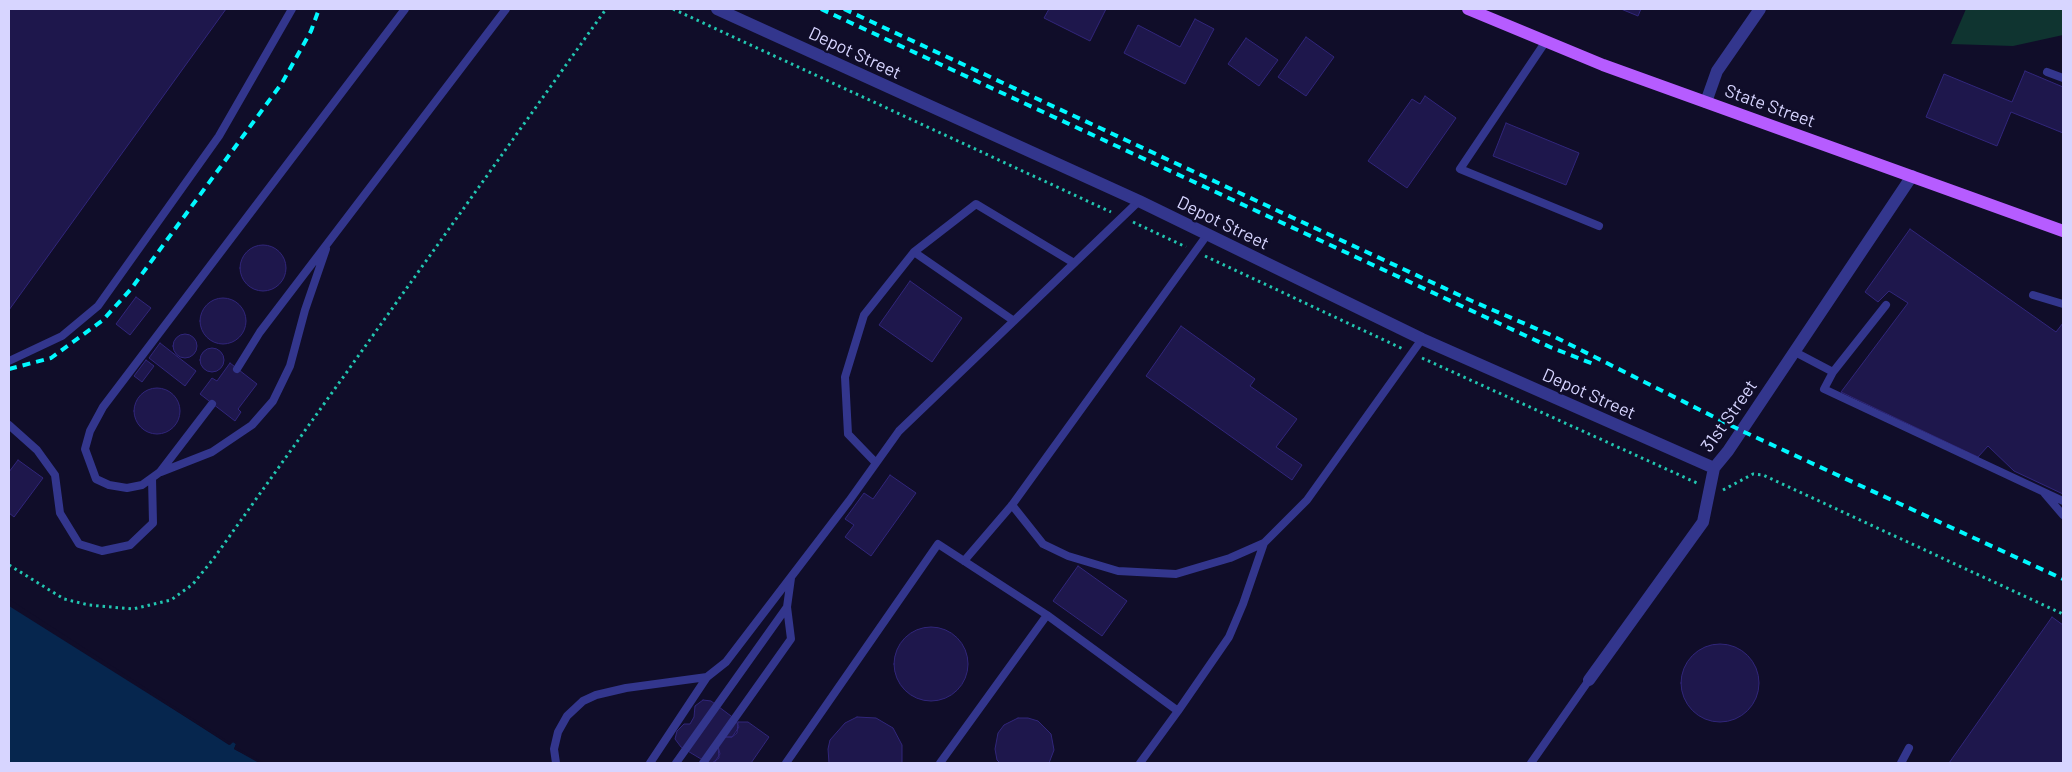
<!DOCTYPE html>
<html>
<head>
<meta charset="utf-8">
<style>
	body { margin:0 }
	#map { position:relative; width:2072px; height:772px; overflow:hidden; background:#100d29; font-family:Barlow,sans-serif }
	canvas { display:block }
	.frame { position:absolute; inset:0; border:10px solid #d7d5ff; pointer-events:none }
</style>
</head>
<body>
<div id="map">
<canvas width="2072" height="772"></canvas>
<div class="frame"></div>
</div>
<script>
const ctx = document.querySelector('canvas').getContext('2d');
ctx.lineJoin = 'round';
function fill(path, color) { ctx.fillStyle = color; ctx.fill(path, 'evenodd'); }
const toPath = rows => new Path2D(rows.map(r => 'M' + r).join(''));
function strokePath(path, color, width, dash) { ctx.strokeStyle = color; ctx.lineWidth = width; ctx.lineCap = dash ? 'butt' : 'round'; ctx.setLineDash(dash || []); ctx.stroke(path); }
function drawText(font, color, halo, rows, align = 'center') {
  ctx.font = font + ' Barlow,sans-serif'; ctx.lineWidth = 5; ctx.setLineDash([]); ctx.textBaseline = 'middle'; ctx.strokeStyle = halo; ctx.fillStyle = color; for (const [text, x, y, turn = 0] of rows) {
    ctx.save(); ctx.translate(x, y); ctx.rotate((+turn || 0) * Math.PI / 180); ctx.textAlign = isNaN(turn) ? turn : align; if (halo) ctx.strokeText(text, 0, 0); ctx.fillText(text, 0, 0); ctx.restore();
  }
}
const green = toPath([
	[1966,9,2063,9,2063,35,2013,46,1951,44]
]);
const water = toPath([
	[9,602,229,745,233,742,236,744,234,749,262,763,9,763]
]);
const pier = toPath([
	[9,599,229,742,233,740,237,742,237,748,264,763,259,763,234,749,236,744,233,742,230,745,9,606]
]);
const building = toPath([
	[9,9,226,9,9,310,9,9],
	[1049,9,1106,9,1090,41,1044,18,1049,9],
	[1621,9,1641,9,1638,16,1621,9],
	[1195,19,1214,29,1185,84,1124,53,1138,25,1180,47,1195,19],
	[1306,37,1334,57,1306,96,1278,77,1306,37],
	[1246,38,1278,60,1259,86,1228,64,1246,38],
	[2025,71,2063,87,2063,133,2011,112,1997,146,1926,117,1944,74,2012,102,2025,71],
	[1425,96,1456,118,1407,188,1368,161,1412,99,1420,104,1425,96],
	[1506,123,1579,153,1566,185,1493,156,1506,123],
	[1910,229,2056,332,2063,323,2063,494,2014,471,1988,446,1978,457,1841,392,1908,303,1889,291,1878,302,1865,292,1910,229],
	'240 268a23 23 0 1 1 46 0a23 23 0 1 1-46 0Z',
	[910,281,962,318,932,362,879,325,910,281],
	[136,297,151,308,130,335,116,324,136,297],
	'200 321a23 23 0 1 1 46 0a23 23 0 1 1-46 0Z',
	[1181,326,1255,379,1250,386,1297,419,1276,447,1302,465,1292,480,1146,376,1181,326],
	'173 346a12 12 0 1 1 24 0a12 12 0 1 1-24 0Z',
	[160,343,196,371,185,386,149,358,160,343],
	'200 360a12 12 0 1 1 24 0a12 12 0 1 1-24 0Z',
	[146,360,154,366,142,382,134,376,146,360],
	[230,363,257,384,238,409,241,412,235,421,200,394,212,378,217,381,230,363],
	'134 411a23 23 0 1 1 46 0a23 23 0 1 1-46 0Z',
	[18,460,43,478,14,517,9,513,9,472,18,460],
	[890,475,916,493,871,556,845,537,854,525,845,519,864,493,873,499,890,475],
	[1078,566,1127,601,1102,636,1053,601,1078,566],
	[2052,617,2063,625,2063,763,1949,763,2052,617],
	'894 664a37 37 0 1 1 74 0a37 37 0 1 1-74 0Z',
	'1681 683a39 39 0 1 1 78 0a39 39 0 1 1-78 0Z',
	[703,700,711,701,735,719,739,727,732,737,724,737,718,746,719,758,712,763,706,762,681,747,675,739,677,731,684,724,690,724,694,717,695,706,703,700],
	[857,717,876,718,893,728,902,745,902,763,829,763,828,749,830,740,845,723,857,717],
	[1018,718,1028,718,1038,721,1051,734,1054,750,1049,763,1000,763,997,760,995,749,998,733,1004,725,1018,718],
	[738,722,748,722,769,737,751,763,714,763,720,754,718,746,724,737,732,737,737,733,738,722]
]);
const path = toPath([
	[673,9,1111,212],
	[1133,222,1186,247],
	[1205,256,1403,349],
	[1422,358,1697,483],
	[1723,490,1753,474,1763,475,2063,614],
	[9,565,64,599,89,605,133,609,171,600,193,584,214,558,606,9]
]);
const lane = toPath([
	[1546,41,1460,169,1599,226],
	[2047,72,2063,78],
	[914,252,976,204,1074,263],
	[2033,295,2063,304],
	[1795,352,1833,372,1824,389,2063,501],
	[9,361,62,336,98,306,219,136,292,9],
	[237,369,260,332,506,9],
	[1833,372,1886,305],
	[212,404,160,472,142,485,127,488,109,485,96,479,85,449,90,431,103,407,405,9],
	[9,425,37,450,55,475,60,513,79,544,102,551,130,545,153,523,152,478],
	[876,463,848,434,845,377,864,315,914,252,1014,321],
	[161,472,212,452,252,425,273,401,290,366,305,310,326,249],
	[2045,494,2063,515],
	[1012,505,1043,544,1068,556,1118,571,1176,574,1230,558,1264,543,1307,500,1422,339],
	[964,561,1012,505,1207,235],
	[1178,711,1229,637,1243,604,1264,543],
	[556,763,554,749,558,732,567,716,583,701,596,695,626,688,707,677],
	[650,763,707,677,726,662,849,501,899,431,1139,201],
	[676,763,787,607,791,578],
	[703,763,791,639,787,607],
	[786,763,938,544,1047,615,1178,711,1140,763],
	[940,763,1047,615],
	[1531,763,1589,680],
	[1901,763,1909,748]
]);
const street = toPath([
	[717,9,1139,201,1422,339,1714,468],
	[1706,102,1717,71,1760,9],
	[1589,680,1703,522,1714,468,1728,451,1912,176]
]);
const primary = toPath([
	[1468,9,1603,65,2063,231]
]);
const rail = toPath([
	[821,9,1550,347,1596,365],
	[844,9,1472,301,1551,335,1742,431,2063,579],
	[9,369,51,358,103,320,131,289,282,83,311,31,319,9]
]);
const streetNames = [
	["Depot Street",855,53,25],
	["State Street",1770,106,20],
	["Depot Street",1223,223,26],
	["Depot Street",1589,394,24],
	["31st Street",1729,416,-55]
];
fill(green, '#0f3430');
fill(water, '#06264e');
fill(pier, '#100d29');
fill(building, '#1e174c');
strokePath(building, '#31267b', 1);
strokePath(path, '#22c6b1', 3, [2.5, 4]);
strokePath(lane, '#33368d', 8);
strokePath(street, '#33368d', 12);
strokePath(primary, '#b65cff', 12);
strokePath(rail, '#01f8ff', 4, [8, 6]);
drawText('18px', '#d7d5ff', '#100d29', streetNames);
</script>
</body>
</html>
